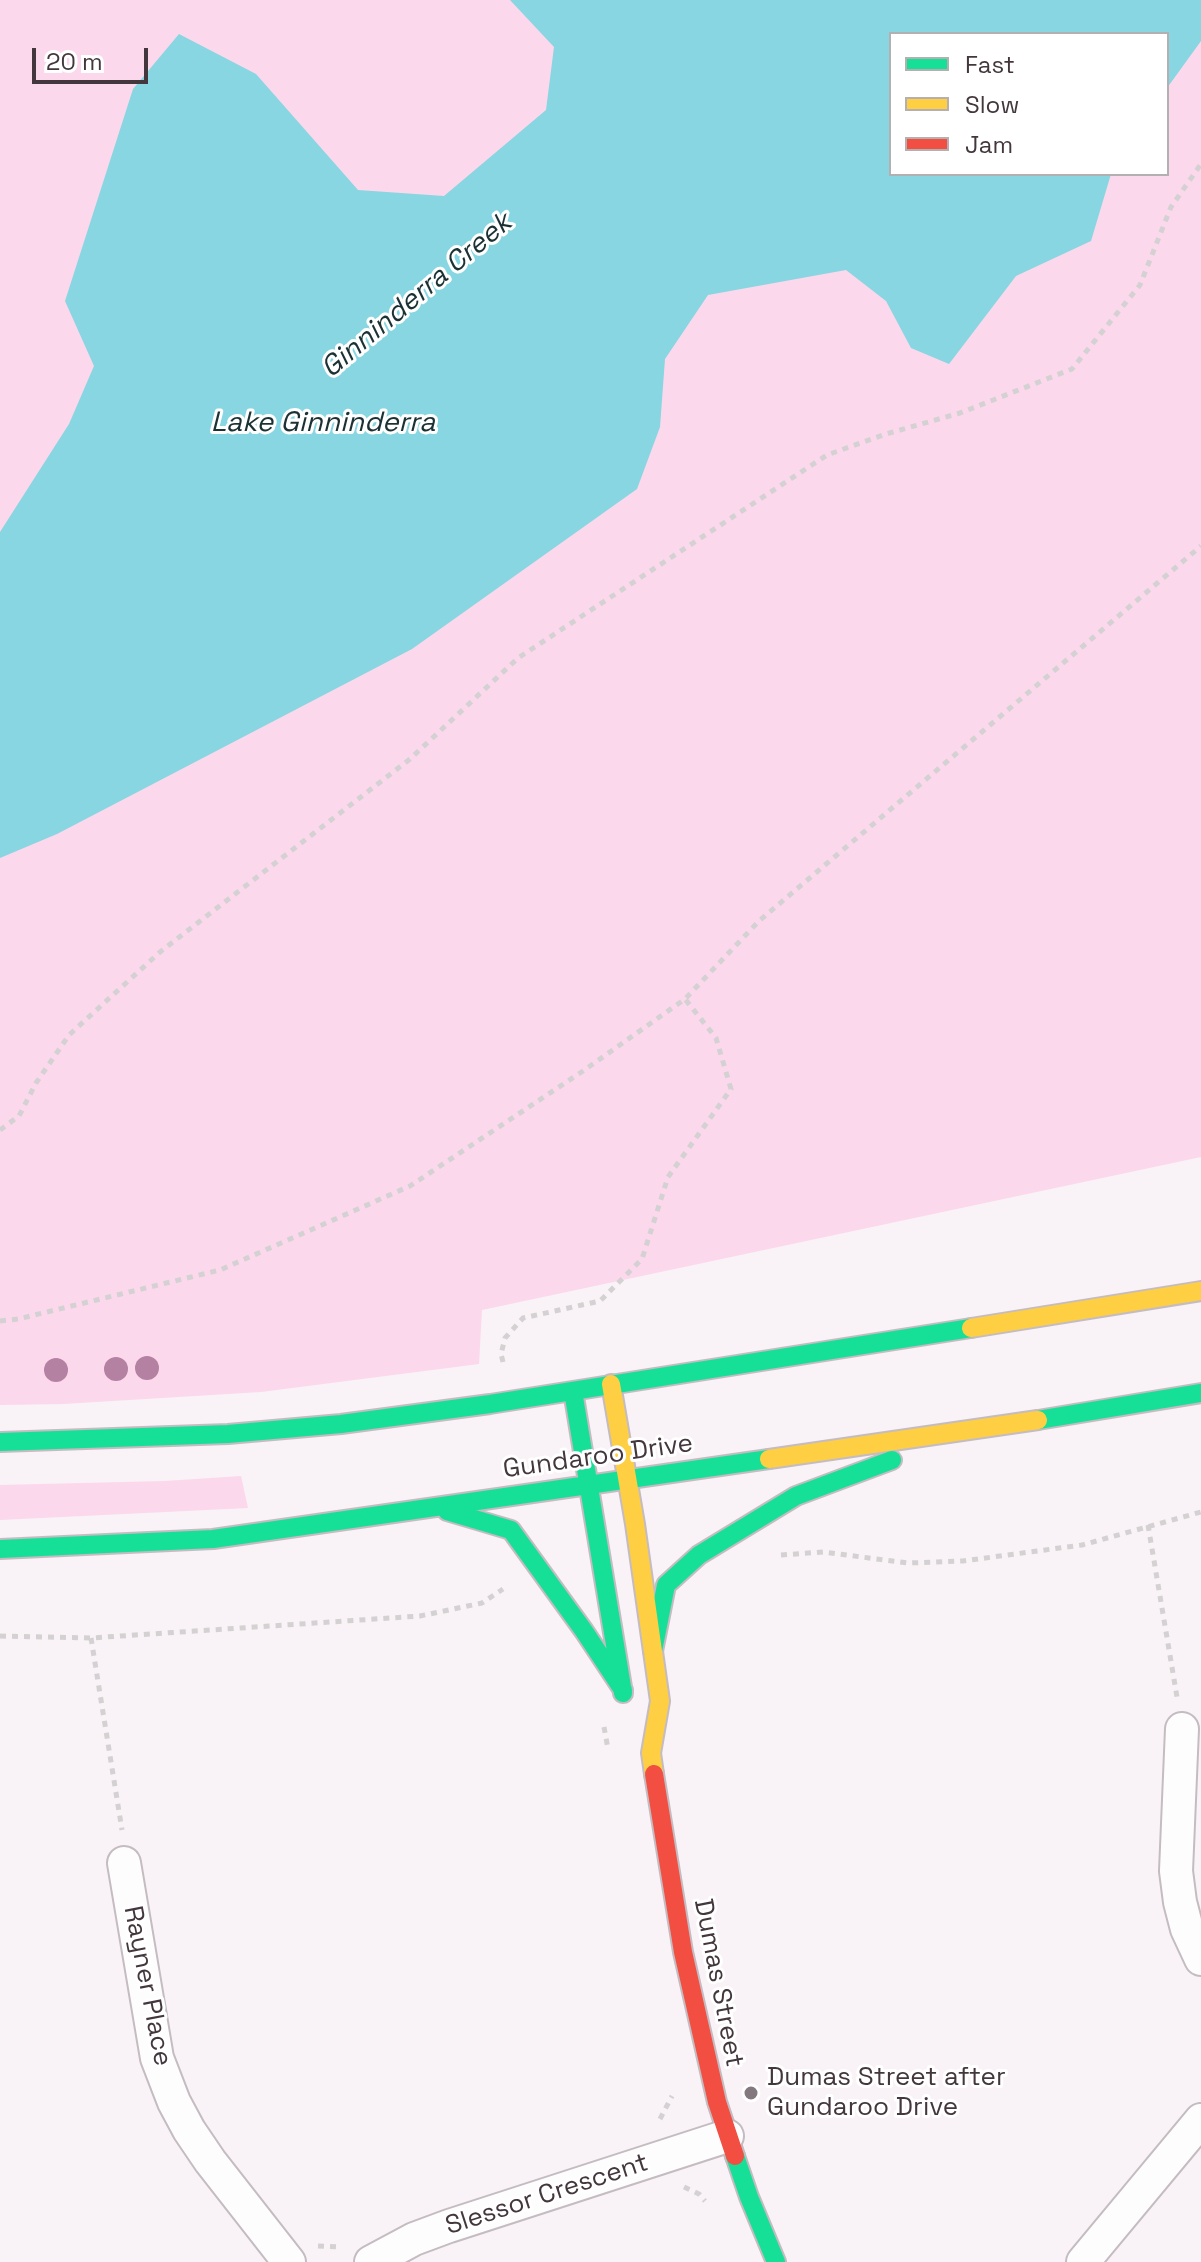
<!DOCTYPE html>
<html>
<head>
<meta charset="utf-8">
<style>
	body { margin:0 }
	#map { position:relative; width:1201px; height:2262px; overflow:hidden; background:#f9f2f6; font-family:"Space Grotesk",sans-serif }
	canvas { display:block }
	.legend { position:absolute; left:889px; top:32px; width:280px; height:144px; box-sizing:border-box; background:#fff; border:2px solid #b4afb1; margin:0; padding:10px 14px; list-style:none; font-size:24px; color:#43373d }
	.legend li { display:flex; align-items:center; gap:16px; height:40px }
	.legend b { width:40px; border:2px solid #b4afb1 }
	.scale { position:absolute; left:32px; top:48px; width:116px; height:36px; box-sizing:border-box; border:4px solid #43373d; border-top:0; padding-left:10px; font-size:24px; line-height:28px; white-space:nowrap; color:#43373d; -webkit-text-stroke:6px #fff; paint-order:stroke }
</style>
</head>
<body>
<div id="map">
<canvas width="1201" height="2262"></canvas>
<ul class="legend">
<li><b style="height:10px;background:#16e098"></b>Fast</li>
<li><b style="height:10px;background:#ffcf43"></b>Slow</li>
<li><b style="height:10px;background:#f24e42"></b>Jam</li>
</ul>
<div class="scale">20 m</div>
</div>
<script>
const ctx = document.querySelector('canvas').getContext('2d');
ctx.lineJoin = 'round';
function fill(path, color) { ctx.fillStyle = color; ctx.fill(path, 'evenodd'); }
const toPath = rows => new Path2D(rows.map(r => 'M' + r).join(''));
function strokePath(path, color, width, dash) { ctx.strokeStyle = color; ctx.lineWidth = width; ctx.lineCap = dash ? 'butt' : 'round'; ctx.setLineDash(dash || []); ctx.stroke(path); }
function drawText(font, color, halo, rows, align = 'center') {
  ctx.font = font + ' "Space Grotesk",sans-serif'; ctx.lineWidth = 6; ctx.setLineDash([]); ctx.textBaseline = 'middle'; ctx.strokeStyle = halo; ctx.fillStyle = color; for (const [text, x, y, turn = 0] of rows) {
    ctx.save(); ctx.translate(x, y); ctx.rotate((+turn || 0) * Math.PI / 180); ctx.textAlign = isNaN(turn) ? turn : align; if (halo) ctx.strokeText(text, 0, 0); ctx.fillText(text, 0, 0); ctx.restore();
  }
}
const green = toPath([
	[0,0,1201,0,1201,1157,482,1310,479,1364,261,1392,63,1404,0,1405],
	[891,34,1167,34,1167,174,891,174],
	[241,1476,248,1508,0,1520,0,1485,165,1481]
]);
const water = toPath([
	[510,0,1201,0,1201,41,1167,88,1167,34,891,34,891,174,1111,174,1091,241,1016,276,949,364,911,348,886,301,846,270,708,295,665,359,660,427,637,489,412,649,57,834,0,858,0,532,69,424,94,366,65,301,133,89,179,34,256,74,358,190,444,196,546,110,554,47]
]);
const path = toPath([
	[0,1130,19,1116,36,1083,69,1035,160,952,410,759,518,658,827,455,886,434,960,413,1072,369,1140,285,1171,207,1201,164],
	[0,1321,18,1319,220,1270,410,1186,583,1071,685,999,759,921,1201,546],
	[503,1362,501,1354,505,1338,523,1318,600,1301,642,1259,668,1177,731,1089,716,1038,685,999],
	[1148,1525,1177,1697],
	[781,1555,823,1552,908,1563,963,1561,1082,1545,1201,1512],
	[0,1636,91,1638,420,1616,482,1603,503,1589],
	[91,1638,122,1830],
	[604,1727,608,1749],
	[660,2119,672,2096],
	[684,2187,699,2194,705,2201],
	[318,2246,340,2247]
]);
const street = toPath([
	[1182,1729,1176,1871,1180,1902,1187,1929,1201,1959],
	[124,1863,157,2058,174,2102,189,2130,210,2161,289,2262],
	[371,2262,414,2239,449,2226,727,2136],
	[1083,2262,1201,2120]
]);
const fast = toPath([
	[573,1391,623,1693],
	[1038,1420,1201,1393],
	[0,1442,228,1434,341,1424,490,1404,971,1328],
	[447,1511,511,1530,584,1631,623,1690],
	[0,1549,213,1539,769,1459],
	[653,1651,666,1585,699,1555,796,1496,892,1460],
	[735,2156,749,2197,776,2262]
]);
const slow = toPath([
	[971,1328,1201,1291],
	[611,1384,635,1524,660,1701,651,1753,654,1774],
	[769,1459,1038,1420]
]);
const jam = toPath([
	[654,1774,683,1952,717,2102,735,2156]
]);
const trees = [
	[147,1368],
	[116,1369],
	[56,1370]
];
const markers = [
	[751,2093,8,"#83787e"]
];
const streetNames = [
	["Gundaroo Drive",598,1457,-8],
	["Dumas Street",718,1983,79],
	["Rayner Place",147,1986,79],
	["Slessor Crescent",547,2195,-18]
];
const poiNames = [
	["Dumas Street after",767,2078],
	["Gundaroo Drive",767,2108]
];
const waterNames = [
	["Ginninderra Creek",417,296,-40],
	["Lake Ginninderra",323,423]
];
fill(green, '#fcd8ec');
fill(water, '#87d6e1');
strokePath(street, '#c4bcc1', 36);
strokePath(fast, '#c4bcc1', 22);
strokePath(slow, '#c4bcc1', 22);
strokePath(jam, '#c4bcc1', 22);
strokePath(path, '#d4d1d3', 5, [6, 6]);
strokePath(street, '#fefdfe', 32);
strokePath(fast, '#16e098', 18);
strokePath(slow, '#ffcf43', 18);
strokePath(jam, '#f24e42', 18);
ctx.fillStyle = '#b481a2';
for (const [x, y] of trees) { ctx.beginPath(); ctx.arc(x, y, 12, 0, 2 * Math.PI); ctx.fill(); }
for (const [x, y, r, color] of markers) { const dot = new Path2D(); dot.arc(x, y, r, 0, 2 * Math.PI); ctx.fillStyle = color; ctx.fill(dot); strokePath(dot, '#fff', 3); }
drawText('26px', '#43373d', '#fff', streetNames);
drawText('26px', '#43373d', '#fff', poiNames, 'left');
drawText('italic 28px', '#1c3133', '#fff', waterNames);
</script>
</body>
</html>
